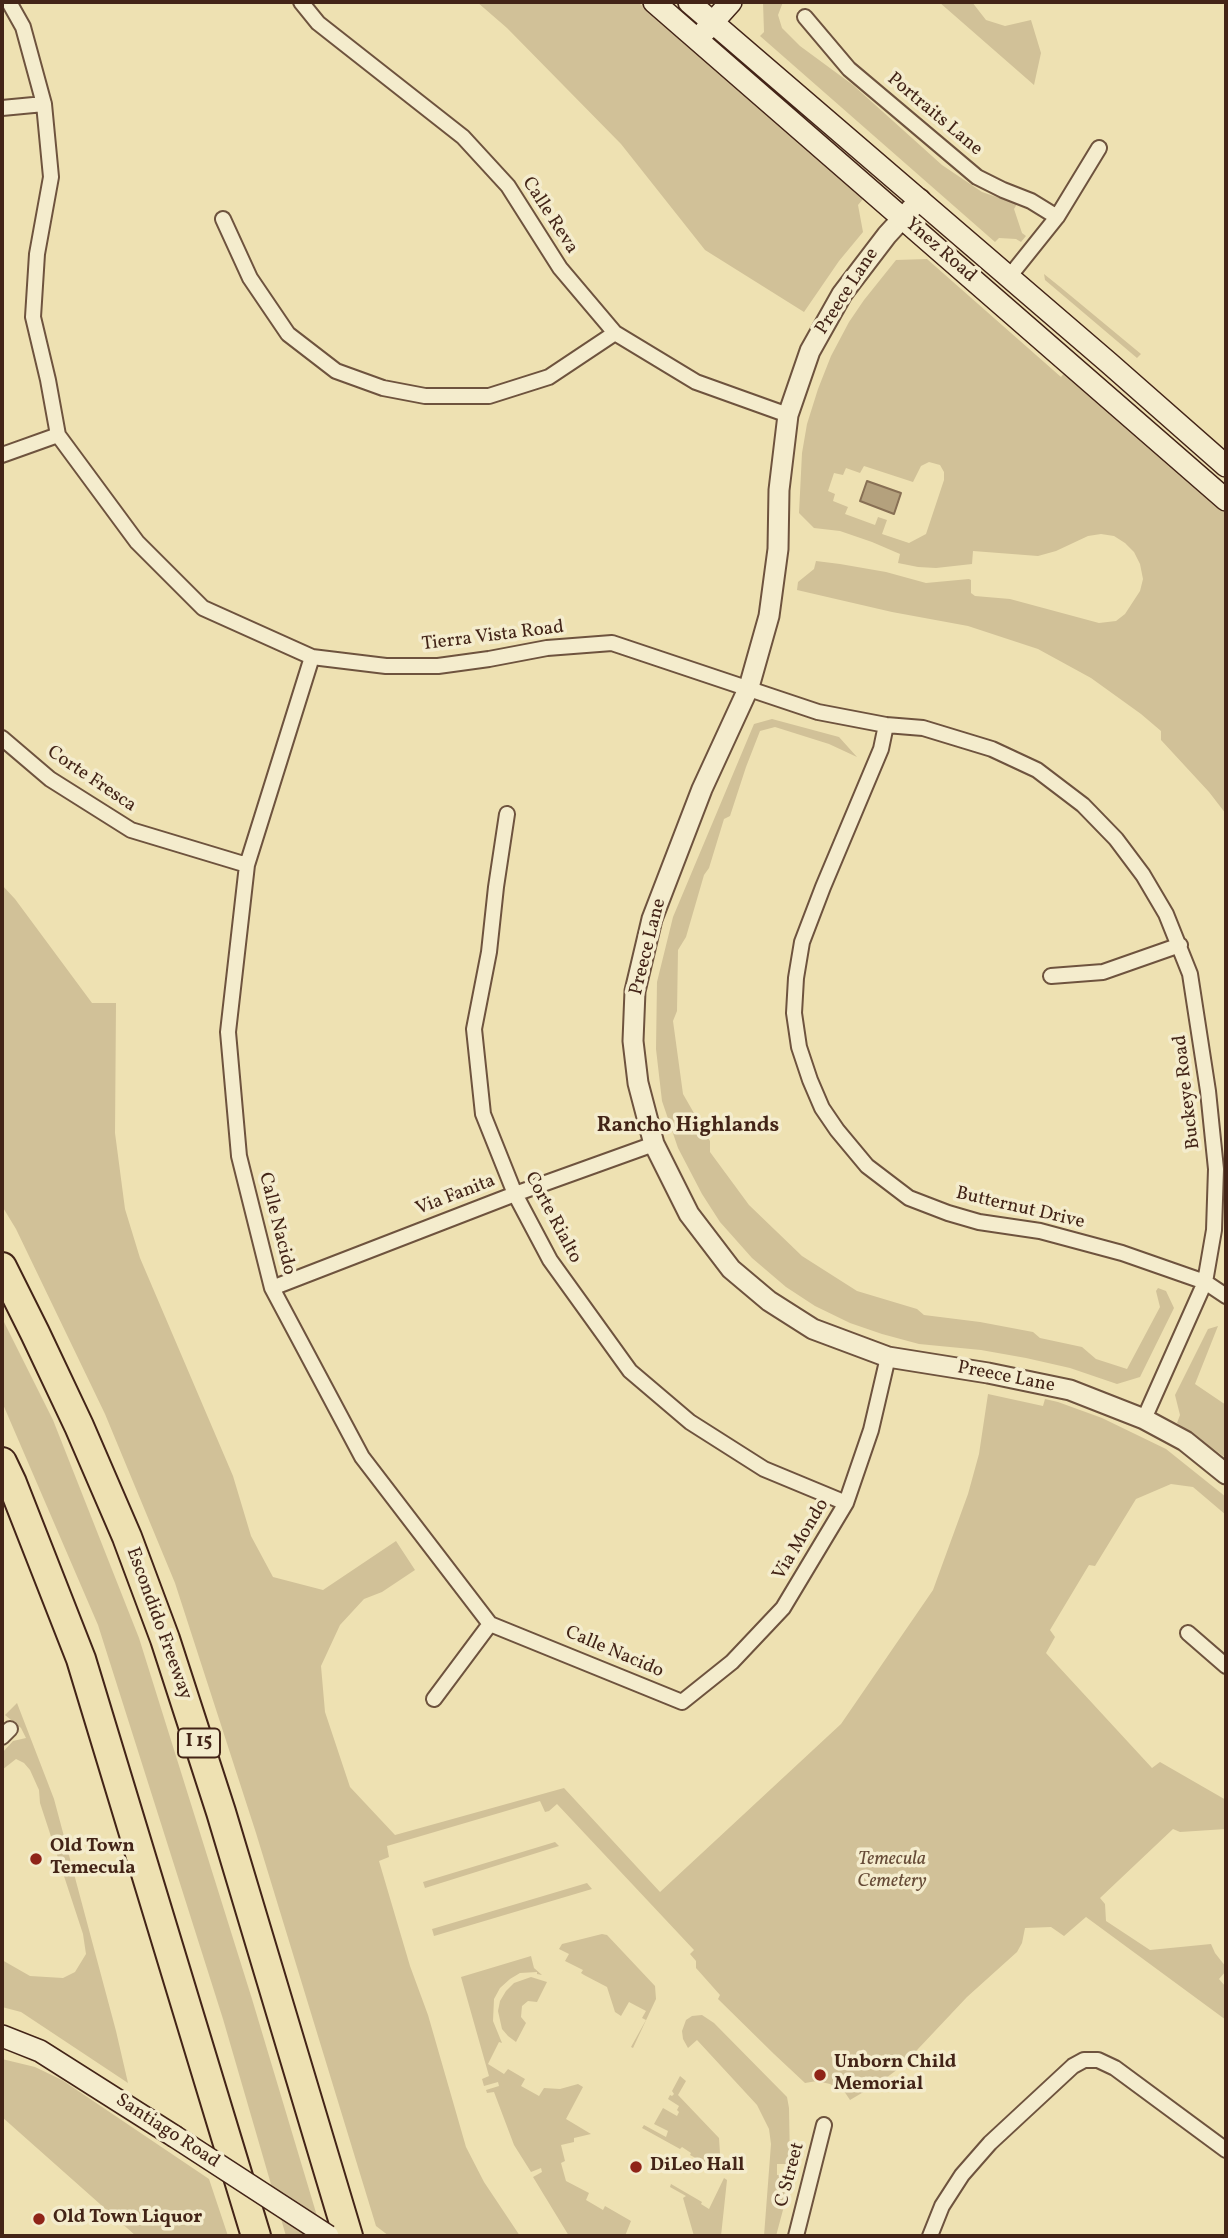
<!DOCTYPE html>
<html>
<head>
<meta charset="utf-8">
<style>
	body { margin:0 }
	#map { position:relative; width:1228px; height:2238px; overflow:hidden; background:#eee1b2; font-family:Vollkorn,serif }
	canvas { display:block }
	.frame { position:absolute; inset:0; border:4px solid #432417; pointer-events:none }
</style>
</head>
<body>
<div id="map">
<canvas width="1228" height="2238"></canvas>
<div class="frame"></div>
</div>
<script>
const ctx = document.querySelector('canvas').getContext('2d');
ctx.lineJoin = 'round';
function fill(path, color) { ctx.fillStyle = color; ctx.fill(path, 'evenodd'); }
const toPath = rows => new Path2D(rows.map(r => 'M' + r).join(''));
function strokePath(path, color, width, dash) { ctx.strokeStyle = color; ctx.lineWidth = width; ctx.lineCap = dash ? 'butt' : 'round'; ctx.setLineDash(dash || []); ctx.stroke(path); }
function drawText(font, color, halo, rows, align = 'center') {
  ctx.font = font + ' Vollkorn,serif'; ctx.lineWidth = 7; ctx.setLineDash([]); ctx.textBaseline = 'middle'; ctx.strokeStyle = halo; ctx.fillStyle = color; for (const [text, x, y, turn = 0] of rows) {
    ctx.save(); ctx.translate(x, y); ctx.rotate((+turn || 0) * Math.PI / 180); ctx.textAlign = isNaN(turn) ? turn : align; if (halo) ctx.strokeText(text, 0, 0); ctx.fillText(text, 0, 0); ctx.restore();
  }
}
const green = toPath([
	[477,2,638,2,863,199,858,205,863,232,839,261,804,312,705,250,621,144,507,28],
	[763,2,783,2,778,15,782,28,800,46,853,85,942,165,982,192,1017,204,1014,209,1022,233,1026,236,1021,242,1016,239,999,238,995,242,760,36,764,32],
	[939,2,972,2,986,20,1005,26,1031,20,1041,53,1034,85],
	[927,259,1061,377,1066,371,1226,512,1226,814,1209,792,1161,740,1161,731,1141,714,1091,678,1038,649,968,626,892,612,797,590,798,582,814,569,816,561,840,564,886,572,926,583,969,579,971,580,971,593,975,596,1010,599,1099,623,1116,621,1125,614,1140,591,1143,579,1140,564,1134,552,1125,543,1114,536,1101,534,1088,536,1056,551,1038,556,973,551,972,564,936,568,918,567,898,563,900,554,872,542,840,531,814,528,799,513,802,453,807,424,818,389,831,356,849,322,864,300,896,260],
	[929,462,940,465,944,472,944,480,926,534,909,543,882,534,887,520,878,517,875,525,845,514,848,507,833,501,835,494,828,491,834,473,843,475,846,468,860,473,864,466,913,482,921,466],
	[1044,274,1059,286,1141,354,1137,358,1045,280],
	[772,719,839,737,857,757,829,744,775,727,760,731,746,767,730,816,724,819,709,868,704,875,686,937,678,950,677,1011,673,1021,683,1094,710,1141,710,1152,749,1205,802,1256,857,1291,917,1309,924,1315,980,1322,1033,1332,1040,1338,1082,1347,1096,1359,1127,1369,1160,1307,1156,1291,1158,1288,1166,1291,1174,1308,1140,1377,1117,1384,1070,1368,1026,1358,981,1350,919,1344,882,1334,850,1323,815,1306,786,1287,752,1258,720,1222,702,1194,678,1148,662,1101,656,1049,657,982,673,917,754,724],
	[2,885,15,899,92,1003,116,1003,115,1133,125,1209,140,1258,233,1476,251,1536,273,1577,323,1590,396,1541,415,1570,382,1592,364,1599,340,1625,321,1666,325,1712,350,1787,395,1835,564,1788,660,1892,841,1724,933,1590,968,1494,979,1454,988,1394,1043,1406,1045,1399,1058,1402,1102,1418,1166,1449,1226,1497,1226,1515,1193,1487,1171,1484,1136,1499,1095,1566,1089,1565,1050,1630,1055,1637,1046,1653,1152,1768,1160,1762,1226,1800,1226,1829,1180,1832,1173,1829,1100,1898,1105,1904,1106,1921,1150,1950,1211,1944,1215,1953,1226,1967,1226,1971,1219,1979,1225,1986,1226,2020,1086,1917,1064,1936,1051,1927,1025,1928,1022,1943,1017,1952,967,1997,902,2066,882,2081,850,2100,844,2091,830,2084,817,2081,805,2083,774,2054,718,1999,720,1995,696,1968,696,1961,690,1954,694,1950,557,1804,549,1811,545,1812,540,1801,387,1846,389,1857,379,1861,410,1966,428,2015,466,2147,484,2182,520,2236,389,2236,376,2226,256,1833,175,1583,105,1414,16,1229,2,1206],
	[2,1318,53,1420,139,1638,252,1999,323,2236,286,2236,223,2019,98,1625,2,1402],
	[1218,1326,1195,1384,1226,1405,1226,1458,1177,1423,1180,1415,1175,1395,1208,1329],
	[17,1703,54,1799,116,2031,128,2083,21,2012,2,2007,2,1960,30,1976,63,1978,75,1972,86,1954,83,1934,40,1803,39,1790,30,1770,24,1763,16,1759,2,1770,2,1753,13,1741,26,1738,21,1728,5,1715],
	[555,1842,559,1846,425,1888,423,1882],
	[587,1883,592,1889,434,1936,432,1929],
	[602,1934,607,1935,655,1986,656,1999,633,2048,631,2047,646,2020,642,2018,646,2011,629,2002,621,2016,615,2012,607,1987,584,1975,581,1973,583,1970,565,1961,569,1954,559,1949,562,1944],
	[531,1956,534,1968,542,1975,537,1974,537,1972,520,1973,510,1979,500,1988,494,1999,493,2021,502,2043,499,2042,488,2064,504,2074,508,2069,525,2079,521,2086,539,2096,544,2088,560,2089,578,2084,583,2087,566,2119,591,2134,574,2138,574,2142,561,2145,565,2161,561,2163,566,2181,589,2193,586,2200,603,2210,605,2206,631,2221,625,2236,569,2236,533,2177,542,2172,541,2168,531,2172,514,2145,494,2092,487,2093,486,2090,499,2086,498,2082,484,2086,482,2079,489,2076,461,1977],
	[531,1977,547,1982,537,2002,528,2001,522,2006,521,2017,526,2023,516,2042,508,2036,502,2029,498,2011,500,2001,506,1991,514,1983],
	[702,2015,714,2023,787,2097,789,2108,790,2164,777,2164,777,2175,790,2175,791,2180,776,2236,764,2236,771,2144,769,2129,757,2105,697,2040,688,2048,683,2039,682,2031,686,2020,692,2016],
	[2,2059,35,2067,62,2080,209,2179,228,2236,136,2236,2,2117],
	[680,2076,686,2081,678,2095,719,2138,721,2169,719,2171,690,2155,691,2153,682,2147,680,2149,642,2128,644,2125,666,2137,668,2131,654,2124,663,2108,677,2116,679,2112,677,2110,679,2106,668,2099,670,2095,672,2096,674,2094,672,2091],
	[724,2178,727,2180,721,2236,694,2236,683,2198,686,2196,670,2187,671,2184,702,2202,701,2204,709,2209]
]);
const water = toPath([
	[867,481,901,493,894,514,860,501,867,481]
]);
const minor = toPath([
	[9,2,23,27,44,104,51,177,37,254,33,317,48,380,58,435,137,542,203,608,312,657,386,666,438,666,489,659,547,648,612,643,818,712,886,725,923,728,992,749,1037,770,1083,805,1116,839,1143,875,1166,914,1190,974,1208,1091,1216,1169,1214,1230,1205,1282,1144,1419],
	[301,2,318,23,463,137,508,186,560,268,615,333,696,382,788,415],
	[805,17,849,69,977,177,1003,190,1031,201,1057,217],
	[2,108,44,104],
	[223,219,250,278,288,334,336,371,383,388,425,396,489,396,549,377,615,333],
	[1009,277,1057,217,1099,148],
	[2,455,58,435],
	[312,657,247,865,228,1032,239,1156,272,1288,362,1457,490,1624,682,1702,732,1662,783,1608,846,1503,871,1430,888,1357],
	[886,725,881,749,823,887,802,942,796,978,794,1013,799,1047,810,1080,822,1108,837,1130,867,1166,909,1198,948,1213,979,1222,1040,1231,1122,1253,1205,1282,1226,1296],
	[2,738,50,779,131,830,247,865],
	[507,814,496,887,489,952,474,1029,483,1114,515,1194,550,1260,630,1371,690,1422,764,1469,846,1503],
	[1051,976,1103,972,1180,945],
	[272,1288,515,1194,654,1144],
	[1188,1633,1226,1666],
	[434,1699,490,1624],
	[2,1737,10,1729],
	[796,2236,824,2125],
	[930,2236,942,2206,962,2175,990,2143,1073,2066,1084,2060,1098,2060,1115,2068,1226,2150]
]);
const tertiary = toPath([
	[920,199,887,235,842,294,810,351,788,415,779,490,778,549,769,616,749,687,702,789,652,919,635,991,633,1041,638,1083,654,1144,689,1214,731,1269,769,1301,813,1329,888,1357,988,1373,1070,1390,1144,1419,1185,1441,1226,1474]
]);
const secondary = toPath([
	[654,2,1226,500],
	[689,2,1109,363,1226,466],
	[705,31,731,2],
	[2,2036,40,2051,174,2136]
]);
const motorway = toPath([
	[2,1267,35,1333,79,1426,127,1537,165,1639,221,1812,348,2236],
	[2,1462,12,1483,81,1659,256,2236]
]);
const secondaryBridge = toPath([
	[174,2136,328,2236]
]);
const markers = [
	[36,1859,7,"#8f2418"],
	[820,2075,7,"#8f2418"],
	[636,2167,7,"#8f2418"],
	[39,2219,7,"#8f2418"]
];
const shields = [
	[199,1743,42]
];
const shieldNames = [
	["I 15",199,1743]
];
const streetNames = [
	["Portraits Lane",934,115,40],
	["Calle Reva",549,216,57],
	["Ynez Road",940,251,41],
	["Preece Lane",848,292,-57],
	["Tierra Vista Road",493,637,-7],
	["Corte Fresca",91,780,34],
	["Preece Lane",649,947,-76],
	["Buckeye Road",1188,1092,-97],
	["Via Fanita",456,1196,-21],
	["Butternut Drive",1020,1209,13],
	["Corte Rialto",552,1218,62],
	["Calle Nacido",276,1224,76],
	["Preece Lane",1006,1378,11],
	["Via Mondo",802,1540,-59],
	["Escondido Freeway",158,1624,70],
	["Calle Nacido",614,1653,23],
	["Santiago Road",167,2132,33],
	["C Street",791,2175,-75]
];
const poiNames = [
	["Old Town",50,1848],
	["Temecula",50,1870],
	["Unborn Child",834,2064],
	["Memorial",834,2086],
	["DiLeo Hall",650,2167],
	["Old Town Liquor",53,2219]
];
const parkNames = [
	["Temecula",892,1861],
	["Cemetery",892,1883]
];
const neighbourhoodNames = [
	["Rancho Highlands",688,1127]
];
fill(green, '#d1c198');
fill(water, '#b4a17d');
strokePath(water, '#876f54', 2);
strokePath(minor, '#6e533e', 18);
strokePath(tertiary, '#6e533e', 23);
strokePath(secondary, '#432417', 24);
strokePath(motorway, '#432417', 32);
strokePath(minor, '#f4eccd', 14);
strokePath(tertiary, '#f4eccd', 19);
strokePath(secondary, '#f4eccd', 21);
strokePath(motorway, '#eee1b2', 28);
strokePath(secondaryBridge, '#432417', 24, []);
strokePath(secondaryBridge, '#f4eccd', 21);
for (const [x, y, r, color] of markers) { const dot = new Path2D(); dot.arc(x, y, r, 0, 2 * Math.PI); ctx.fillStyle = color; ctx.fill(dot); strokePath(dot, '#f4eccd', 2.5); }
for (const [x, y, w] of shields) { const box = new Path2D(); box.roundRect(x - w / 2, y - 14.5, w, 29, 5); ctx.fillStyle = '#f4eccd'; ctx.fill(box); strokePath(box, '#432417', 2); }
drawText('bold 18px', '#432417', null, shieldNames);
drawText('19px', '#432417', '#f4eccd', streetNames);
drawText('bold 19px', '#432417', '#f4eccd', poiNames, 'left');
drawText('italic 19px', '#664b37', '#f4eccd', parkNames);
drawText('bold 21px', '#432417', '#f4eccd', neighbourhoodNames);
</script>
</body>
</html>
